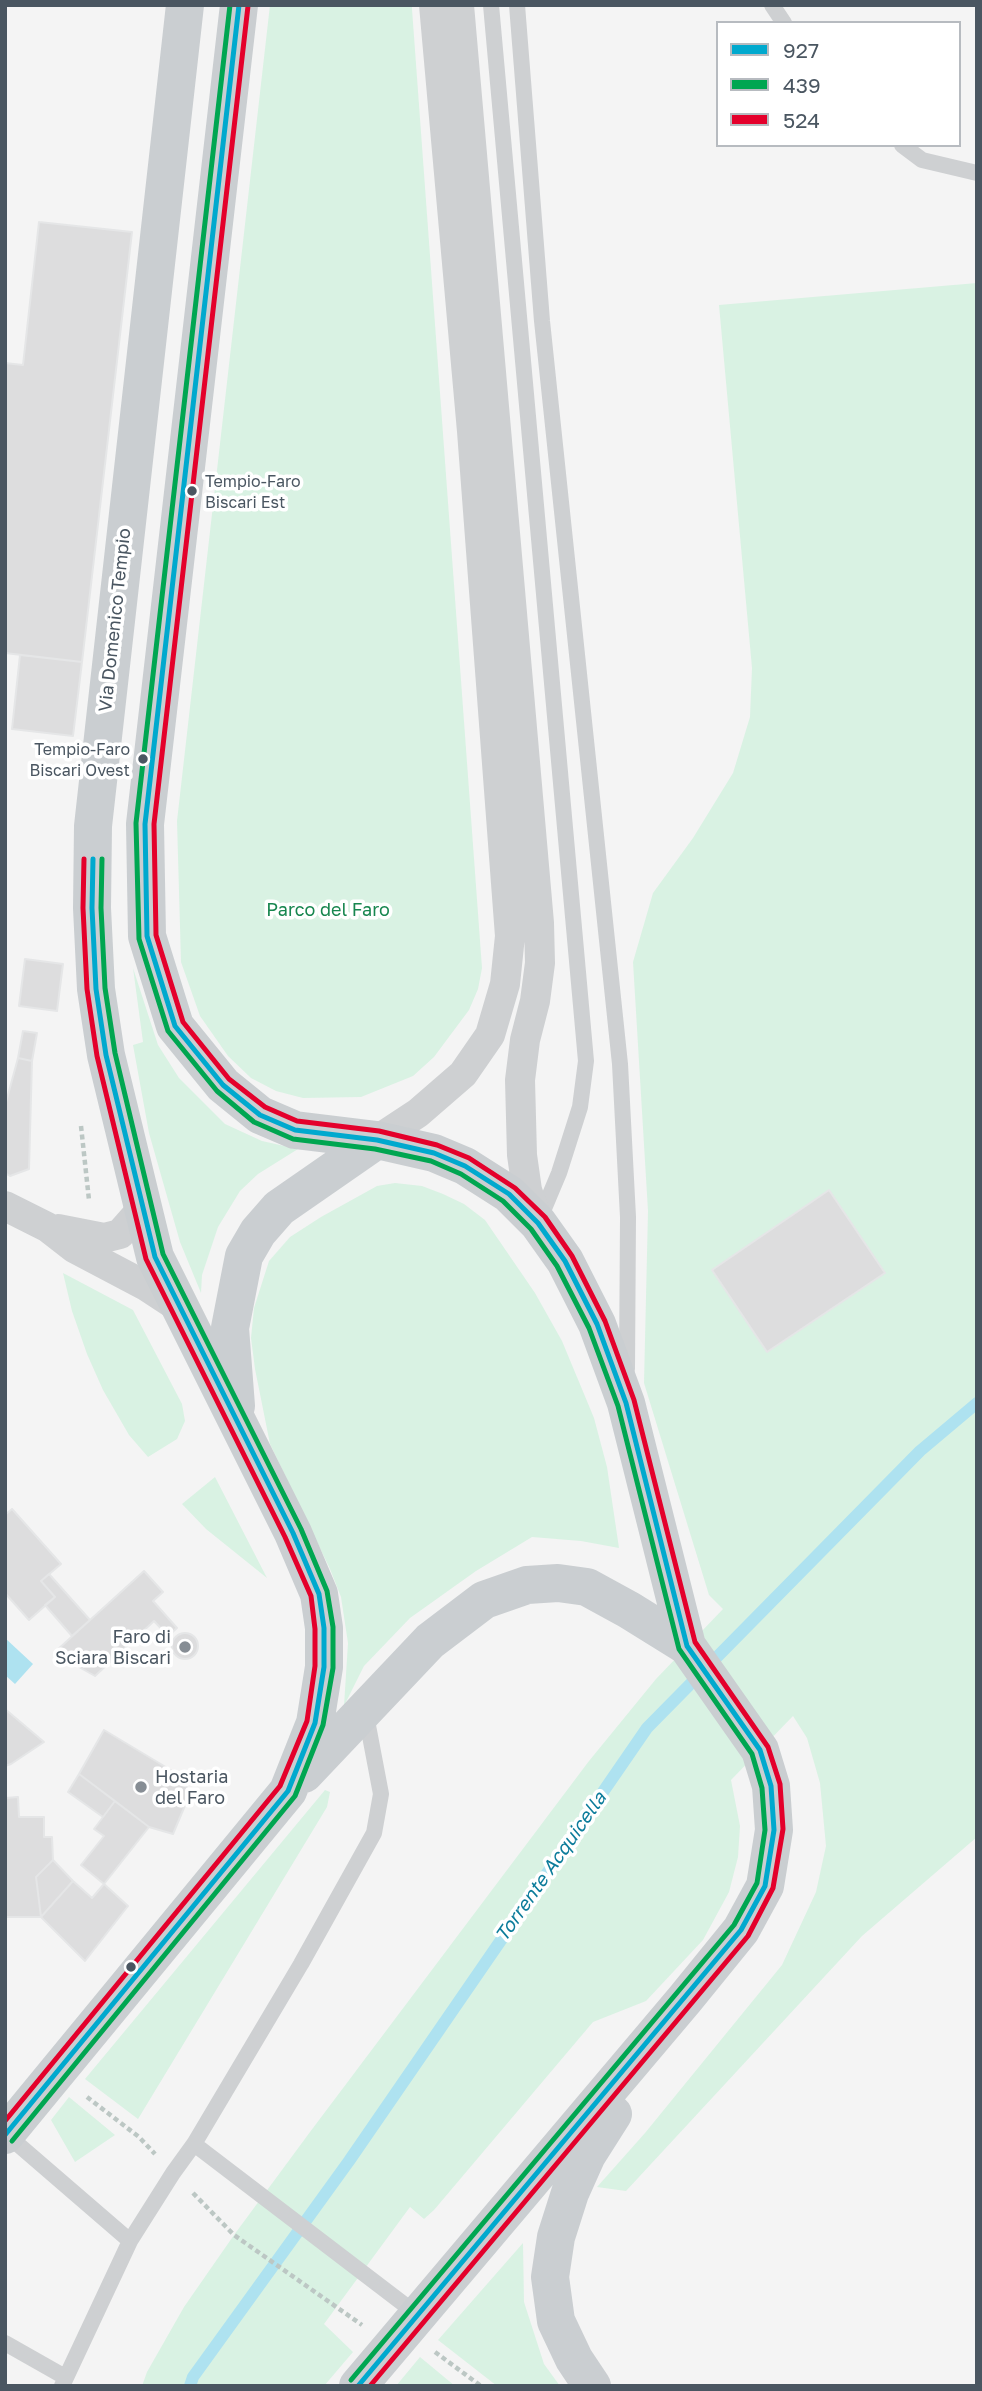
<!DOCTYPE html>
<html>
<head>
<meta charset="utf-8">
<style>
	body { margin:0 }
	#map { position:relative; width:982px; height:2391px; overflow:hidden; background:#f4f4f4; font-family:"Golos Text",sans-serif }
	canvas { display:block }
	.frame { position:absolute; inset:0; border:7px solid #4a5661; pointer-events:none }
	.legend { position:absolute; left:716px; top:21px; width:245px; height:126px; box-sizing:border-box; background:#fff; border:2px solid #b7bbc0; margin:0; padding:9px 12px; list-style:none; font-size:21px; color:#4a5661 }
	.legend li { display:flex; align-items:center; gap:14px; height:35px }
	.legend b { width:35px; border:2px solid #b7bbc0 }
</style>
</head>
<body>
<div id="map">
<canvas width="982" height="2391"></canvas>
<div class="frame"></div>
<ul class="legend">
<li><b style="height:9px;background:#00a9ce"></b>927</li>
<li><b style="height:9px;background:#00a651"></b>439</li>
<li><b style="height:9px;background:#e4002b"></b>524</li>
</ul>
</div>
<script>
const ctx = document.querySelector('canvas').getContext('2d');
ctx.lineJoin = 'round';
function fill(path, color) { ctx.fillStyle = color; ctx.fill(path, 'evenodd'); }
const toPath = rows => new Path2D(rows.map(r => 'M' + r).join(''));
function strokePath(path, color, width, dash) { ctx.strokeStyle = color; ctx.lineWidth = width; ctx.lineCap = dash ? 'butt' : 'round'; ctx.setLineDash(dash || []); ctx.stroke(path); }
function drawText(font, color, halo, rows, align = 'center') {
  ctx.font = font + ' "Golos Text",sans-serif'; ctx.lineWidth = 7; ctx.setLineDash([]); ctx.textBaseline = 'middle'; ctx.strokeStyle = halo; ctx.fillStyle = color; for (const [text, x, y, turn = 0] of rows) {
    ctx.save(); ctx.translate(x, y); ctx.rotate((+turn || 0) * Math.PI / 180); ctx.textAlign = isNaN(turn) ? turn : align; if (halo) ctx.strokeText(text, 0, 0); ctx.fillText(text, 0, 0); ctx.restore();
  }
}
const green = toPath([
	[270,5,412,5,412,9,482,968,478,989,469,1010,434,1057,413,1076,361,1097,303,1098,276,1091,251,1078,228,1056,200,1016,181,962,177,821],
	[977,283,977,1837,862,1936,626,2191,597,2187,645,2133,782,1965,816,1892,826,1846,820,1783,807,1738,793,1716,731,1780,740,1826,738,1857,729,1892,703,1940,646,2001,593,2022,434,2210,424,2219,410,2207,324,2324,353,2352,324,2386,142,2386,147,2372,184,2307,234,2235,310,2132,589,1761,656,1679,723,1609,709,1595,644,1383,648,1211,633,962,653,893,693,838,733,773,750,717,752,668,719,305],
	[133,968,158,1045,179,1078,225,1124,262,1141,298,1149,258,1174,240,1191,218,1227,202,1275,201,1293,180,1242,149,1133,133,1045,143,1042],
	[395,1183,422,1186,443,1194,464,1204,485,1220,535,1293,562,1341,594,1418,607,1467,619,1548,581,1541,532,1537,476,1571,410,1618,364,1666,344,1706,348,1643,341,1597,330,1569,270,1444,255,1369,251,1338,254,1308,269,1261,290,1237,321,1217,377,1186],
	[63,1273,133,1310,182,1404,185,1421,177,1439,148,1457,129,1435,103,1390,87,1354,72,1311],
	[215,1477,267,1578,206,1529,182,1504],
	[325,1790,330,1792,327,1807,138,2119,85,2079],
	[69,2097,115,2135,75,2162,51,2120],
	[523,2243,524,2302,544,2364,560,2386,497,2386,438,2340],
	[420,2357,455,2386,396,2386]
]);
const water = toPath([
	[5,1638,33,1664,15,1684,5,1675]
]);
const stream = toPath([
	[190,2386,193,2377,349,2161,647,1728,920,1451,977,1403]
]);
const building = toPath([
	[39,222,132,232,82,662,5,653,5,363,23,365,39,222],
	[20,655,82,662,73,736,12,729,20,655],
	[25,959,63,964,57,1011,19,1006,25,959],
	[23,1031,37,1033,32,1061,18,1058,23,1031],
	[18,1058,32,1061,29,1169,10,1176,5,1173,5,1106,18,1058],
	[829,1190,885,1273,767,1352,712,1270,829,1190],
	[12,1509,61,1564,41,1581,55,1597,29,1620,5,1593,5,1515,12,1509],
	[144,1571,163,1592,153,1601,177,1628,168,1636,154,1621,95,1676,61,1657,56,1651,144,1571],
	[49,1574,90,1620,72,1636,45,1605,55,1597,41,1581,49,1574],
	'172 1646a13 13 0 1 1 26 0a13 13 0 1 1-26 0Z',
	[5,1709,44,1742,11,1764,5,1766,5,1709],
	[104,1730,184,1778,189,1796,173,1834,149,1827,79,1774,104,1730],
	[79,1774,115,1801,103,1817,68,1792,79,1774],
	[18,1797,19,1817,44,1817,44,1837,52,1837,53,1860,36,1877,41,1917,5,1917,5,1798,18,1797],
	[115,1801,149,1827,104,1884,81,1865,104,1836,94,1829,115,1801],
	[53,1860,73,1881,41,1917,36,1877,53,1860],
	[73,1881,92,1898,104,1884,128,1906,85,1961,41,1917,73,1881]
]);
const path = toPath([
	[81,1126,89,1200],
	[87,2097,139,2137,155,2154],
	[193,2193,234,2235,362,2325],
	[435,2352,481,2386]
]);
const service = toPath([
	[491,5,586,1061,580,1107,559,1173,538,1223],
	[517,5,542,321,620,1064,628,1217,627,1369],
	[772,5,784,23],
	[902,145,922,160,977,173],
	[6,2134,130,2241],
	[194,2144,418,2315],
	[5,2343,65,2377],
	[62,2386,130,2241,173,2173,194,2144,301,1964,374,1833,381,1794,366,1715]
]);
const minor = toPath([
	[459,5,539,923,540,963,535,1001,525,1040,520,1080,522,1155,527,1190,538,1223],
	[377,1140,418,1113,463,1074,490,1035,505,984,510,936,472,431,434,5],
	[5,1206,47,1227,74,1248,146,1286,178,1307],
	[58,1229,104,1238,120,1234,142,1209]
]);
const primary = toPath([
	[239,5,145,824,147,936,175,1026,223,1085,260,1115,295,1130,377,1140,434,1153,465,1166,509,1194,538,1223,565,1261,597,1324,626,1403,687,1646,760,1750,771,1786,774,1830,765,1886,741,1930,685,1999,358,2386],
	[236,1406,230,1328,244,1256,258,1232,279,1208,377,1140],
	[304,1774,430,1641,484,1600,527,1585,558,1583,587,1587,629,1610,687,1646],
	[5,2135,288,1791,315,1723,324,1667,324,1628,319,1594,293,1533,155,1257,106,1055,96,989,92,908,93,826,185,5],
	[592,2386,574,2359,556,2321,550,2277,556,2237,570,2193,587,2155,613,2114]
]);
const bus1 = toPath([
	[239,5,145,824,147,936,175,1026,223,1085,260,1115,295,1130,377,1140,434,1153,465,1166,509,1194,538,1223,565,1261,597,1324,626,1403,687,1646,760,1750,771,1786,774,1830,765,1886,741,1930,358,2386],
	[5,2135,288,1791,315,1723,324,1667,324,1628,319,1594,293,1533,155,1257,106,1055,96,989,92,908,93,859]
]);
const bus2 = toPath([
	[230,5,136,823,139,939,168,1031,217,1091,254,1122,293,1139,375,1149,431,1161,461,1174,503,1201,531,1229,557,1266,589,1328,618,1406,679,1649,752,1754,762,1788,765,1830,757,1883,734,1925,351,2380],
	[12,2141,295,1796,323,1725,333,1668,333,1627,327,1591,301,1529,163,1254,115,1053,105,988,101,908,102,859]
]);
const bus3 = toPath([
	[248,6,154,824,156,935,183,1022,229,1079,265,1107,297,1121,379,1131,437,1145,469,1158,515,1188,545,1217,572,1256,605,1321,634,1400,695,1642,768,1747,780,1784,783,1829,773,1888,748,1936,370,2386],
	[5,2121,280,1786,307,1721,315,1666,315,1629,311,1596,285,1537,146,1259,97,1056,87,989,83,908,84,859]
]);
const markers = [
	[192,491,6,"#4a5661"],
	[143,759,6,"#4a5661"],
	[185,1647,7,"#868d94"],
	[141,1787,7,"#868d94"],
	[131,1967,6,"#4a5661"]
];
const busNames = [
	["Tempio-Faro",205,482],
	["Biscari Est",205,503],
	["Tempio-Faro",130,750,"right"],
	["Biscari Ovest",130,771,"right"]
];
const streetNames = [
	["Via Domenico Tempio",115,620,-84]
];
const parkNames = [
	["Parco del Faro",328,910]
];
const poiNames = [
	["Faro di",171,1637],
	["Sciara Biscari",171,1658],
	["Hostaria",155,1777,"left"],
	["del Faro",155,1798,"left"]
];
const waterNames = [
	["Torrente Acquicella",551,1867,-55]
];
fill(green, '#d9f2e3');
fill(water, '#aee2f0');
strokePath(stream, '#aee2f0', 12);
fill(building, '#ddddde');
strokePath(building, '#e5e6e7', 2);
strokePath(path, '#bcc7c4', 4.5, [5, 3.5]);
strokePath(service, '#ced0d2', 16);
strokePath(minor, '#ced0d2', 30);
strokePath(primary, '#caced1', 38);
strokePath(bus1, '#00a9ce', 5);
strokePath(bus2, '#00a651', 5);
strokePath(bus3, '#e4002b', 5);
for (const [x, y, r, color] of markers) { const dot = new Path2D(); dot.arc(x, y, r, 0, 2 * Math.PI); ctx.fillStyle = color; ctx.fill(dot); strokePath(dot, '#fff', 2.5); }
drawText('16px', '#4a5661', '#fff', busNames, 'left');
drawText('18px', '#4a5661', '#fff', streetNames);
drawText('18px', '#17864f', '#fff', parkNames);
drawText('18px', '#4a5661', '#fff', poiNames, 'right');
drawText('italic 19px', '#0c7c9b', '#fff', waterNames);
</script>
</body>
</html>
